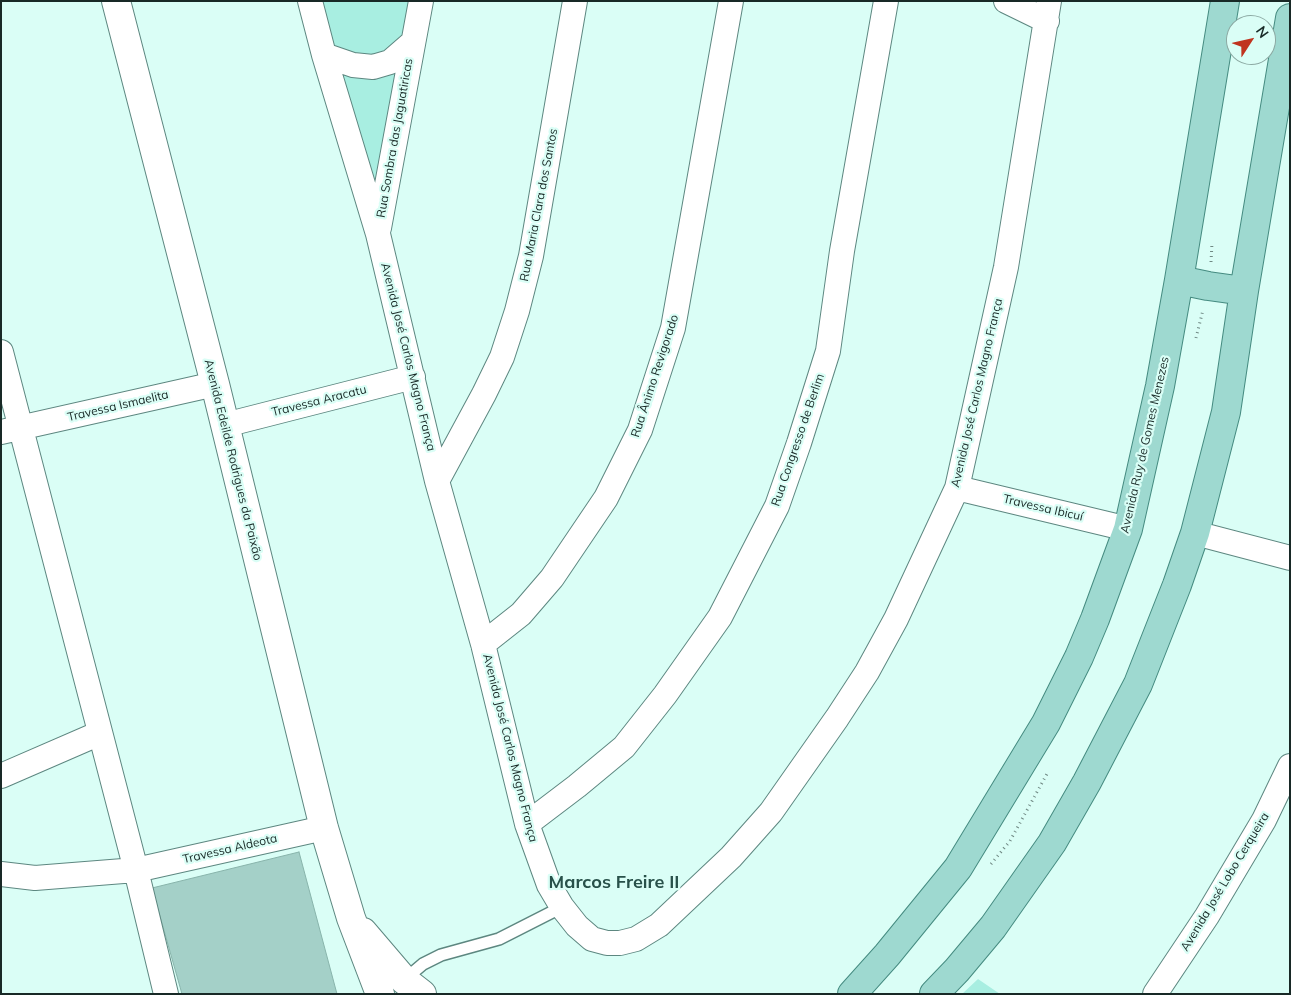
<!DOCTYPE html>
<html>
<head>
<meta charset="utf-8">
<style>
	body { margin:0 }
	#map { position:relative; width:1291px; height:995px; overflow:hidden; background:#dafef6; font-family:Mulish,sans-serif }
	canvas { display:block }
	.frame { position:absolute; inset:0; border:2px solid #182926; pointer-events:none }
	.north { position:absolute; left:1226px; top:15px; width:50px; height:50px; box-sizing:border-box; background:#dafef6; border:1px solid #8ca9a3; border-radius:50%; rotate:55deg; font-size:14px; font-weight:700; line-height:20px; text-align:center; color:#182926 }
	.north::after { content:''; display:block; margin:auto; width:18px; height:22px; background:#c0341f; clip-path:polygon(50% 0,100% 100%,50% 72%,0 100%) }
</style>
</head>
<body>
<div id="map">
<canvas width="1291" height="995"></canvas>
<div class="frame"></div>
<div class="north">N</div>
</div>
<script>
const ctx = document.querySelector('canvas').getContext('2d');
ctx.lineJoin = 'round';
function fill(path, color) { ctx.fillStyle = color; ctx.fill(path, 'evenodd'); }
const toPath = rows => new Path2D(rows.map(r => 'M' + r).join(''));
function strokePath(path, color, width, dash) { ctx.strokeStyle = color; ctx.lineWidth = width; ctx.lineCap = dash ? 'butt' : 'round'; ctx.setLineDash(dash || []); ctx.stroke(path); }
function drawText(font, color, halo, rows, align = 'center') {
  ctx.font = font + ' Mulish,sans-serif'; ctx.lineWidth = 4.5; ctx.setLineDash([]); ctx.textBaseline = 'middle'; ctx.strokeStyle = halo; ctx.fillStyle = color; for (const [text, x, y, turn = 0] of rows) {
    ctx.save(); ctx.translate(x, y); ctx.rotate((+turn || 0) * Math.PI / 180); ctx.textAlign = isNaN(turn) ? turn : align; if (halo) ctx.strokeText(text, 0, 0); ctx.fillText(text, 0, 0); ctx.restore();
  }
}
const green = toPath([
	[317,1,415,1,408,38,388,53,372,57,331,50],
	[399,61,377,202,334,63],
	[978,979,1000,994,962,994]
]);
const building = toPath([
	[299,852,337,994,182,994,152,888,299,852]
]);
const path = toPath([
	[1211,262,1212,243],
	[1196,338,1203,310],
	[991,864,1010,841,1048,772]
]);
const service = toPath([
	[404,980,423,964,441,955,499,939,562,907]
]);
const minor = toPath([
	[310,1,324,55,378,234,437,481,483,644,527,824,549,885,562,907,577,926,592,939,607,943,620,943,636,939,659,925,731,857,771,812,837,718,867,672,896,619,957,488,1006,267,1049,1],
	[1006,1,1047,21],
	[324,55,353,65,373,67,390,62,413,42],
	[379,228,421,1],
	[1,352,136,870,166,994],
	[225,425,413,377],
	[1,432,215,384],
	[437,481,484,394,502,357,517,311,531,256,575,1],
	[957,488,1128,529],
	[1195,533,1290,558],
	[483,644,521,614,552,578,606,498,640,430,673,328,731,1],
	[1,776,100,733],
	[527,824,577,786,624,747,665,695,720,617,777,506,799,443,828,351,842,251,886,1],
	[1,874,35,878,136,870,324,828],
	[1155,994,1207,916,1264,820,1290,766]
]);
const tertiary = toPath([
	[116,1,215,384,324,828,351,918,380,994],
	[363,932,404,980,422,994]
]);
const primary = toPath([
	[1179,280,1208,286,1244,291],
	[852,994,887,955,958,868,1046,723,1079,657,1095,619,1128,529,1160,386,1179,280,1225,1],
	[934,994,957,970,993,927,1052,843,1087,782,1138,684,1177,585,1195,533,1226,412,1244,291,1290,18]
]);
const streetNames = [
	["Rua Sombra das Jaguatiricas",395,138,-80],
	["Rua Maria Clara dos Santos",539,205,-79],
	["Avenida José Carlos Magno França",408,357,76],
	["Rua Ânimo Revigorado",655,376,-72],
	["Avenida José Carlos Magno França",977,393,-77],
	["Travessa Aracatu",319,401,-14],
	["Travessa Ismaelita",118,406,-13],
	["Rua Congresso de Berlim",798,440,-71],
	["Avenida Ruy de Gomes Menezes",1145,445,-77],
	["Avenida Edeilde Rodrigues da Paixão",233,460,76],
	["Travessa Ibicuí",1043,508,13],
	["Avenida José Carlos Magno França",510,748,76],
	["Travessa Aldeota",230,849,-13],
	["Avenida José Lobo Cerqueira",1225,882,-59]
];
const districtNames = [
	["Marcos Freire II",614,883]
];
fill(green, '#a8eee1');
fill(building, '#a4d0c8');
strokePath(building, '#88b4ab', 1);
strokePath(service, '#5d8780', 14);
strokePath(minor, '#5d8780', 26);
strokePath(tertiary, '#5d8780', 30);
strokePath(primary, '#458b80', 30);
strokePath(path, '#708984', 3, [1, 4]);
strokePath(service, '#fff', 11);
strokePath(minor, '#fff', 24);
strokePath(tertiary, '#fff', 28);
strokePath(primary, '#9ed9d0', 28);
drawText('12px', '#182926', '#dafef6', streetNames);
drawText('bold 18px', '#28514a', '#dafef6', districtNames);
</script>
</body>
</html>
